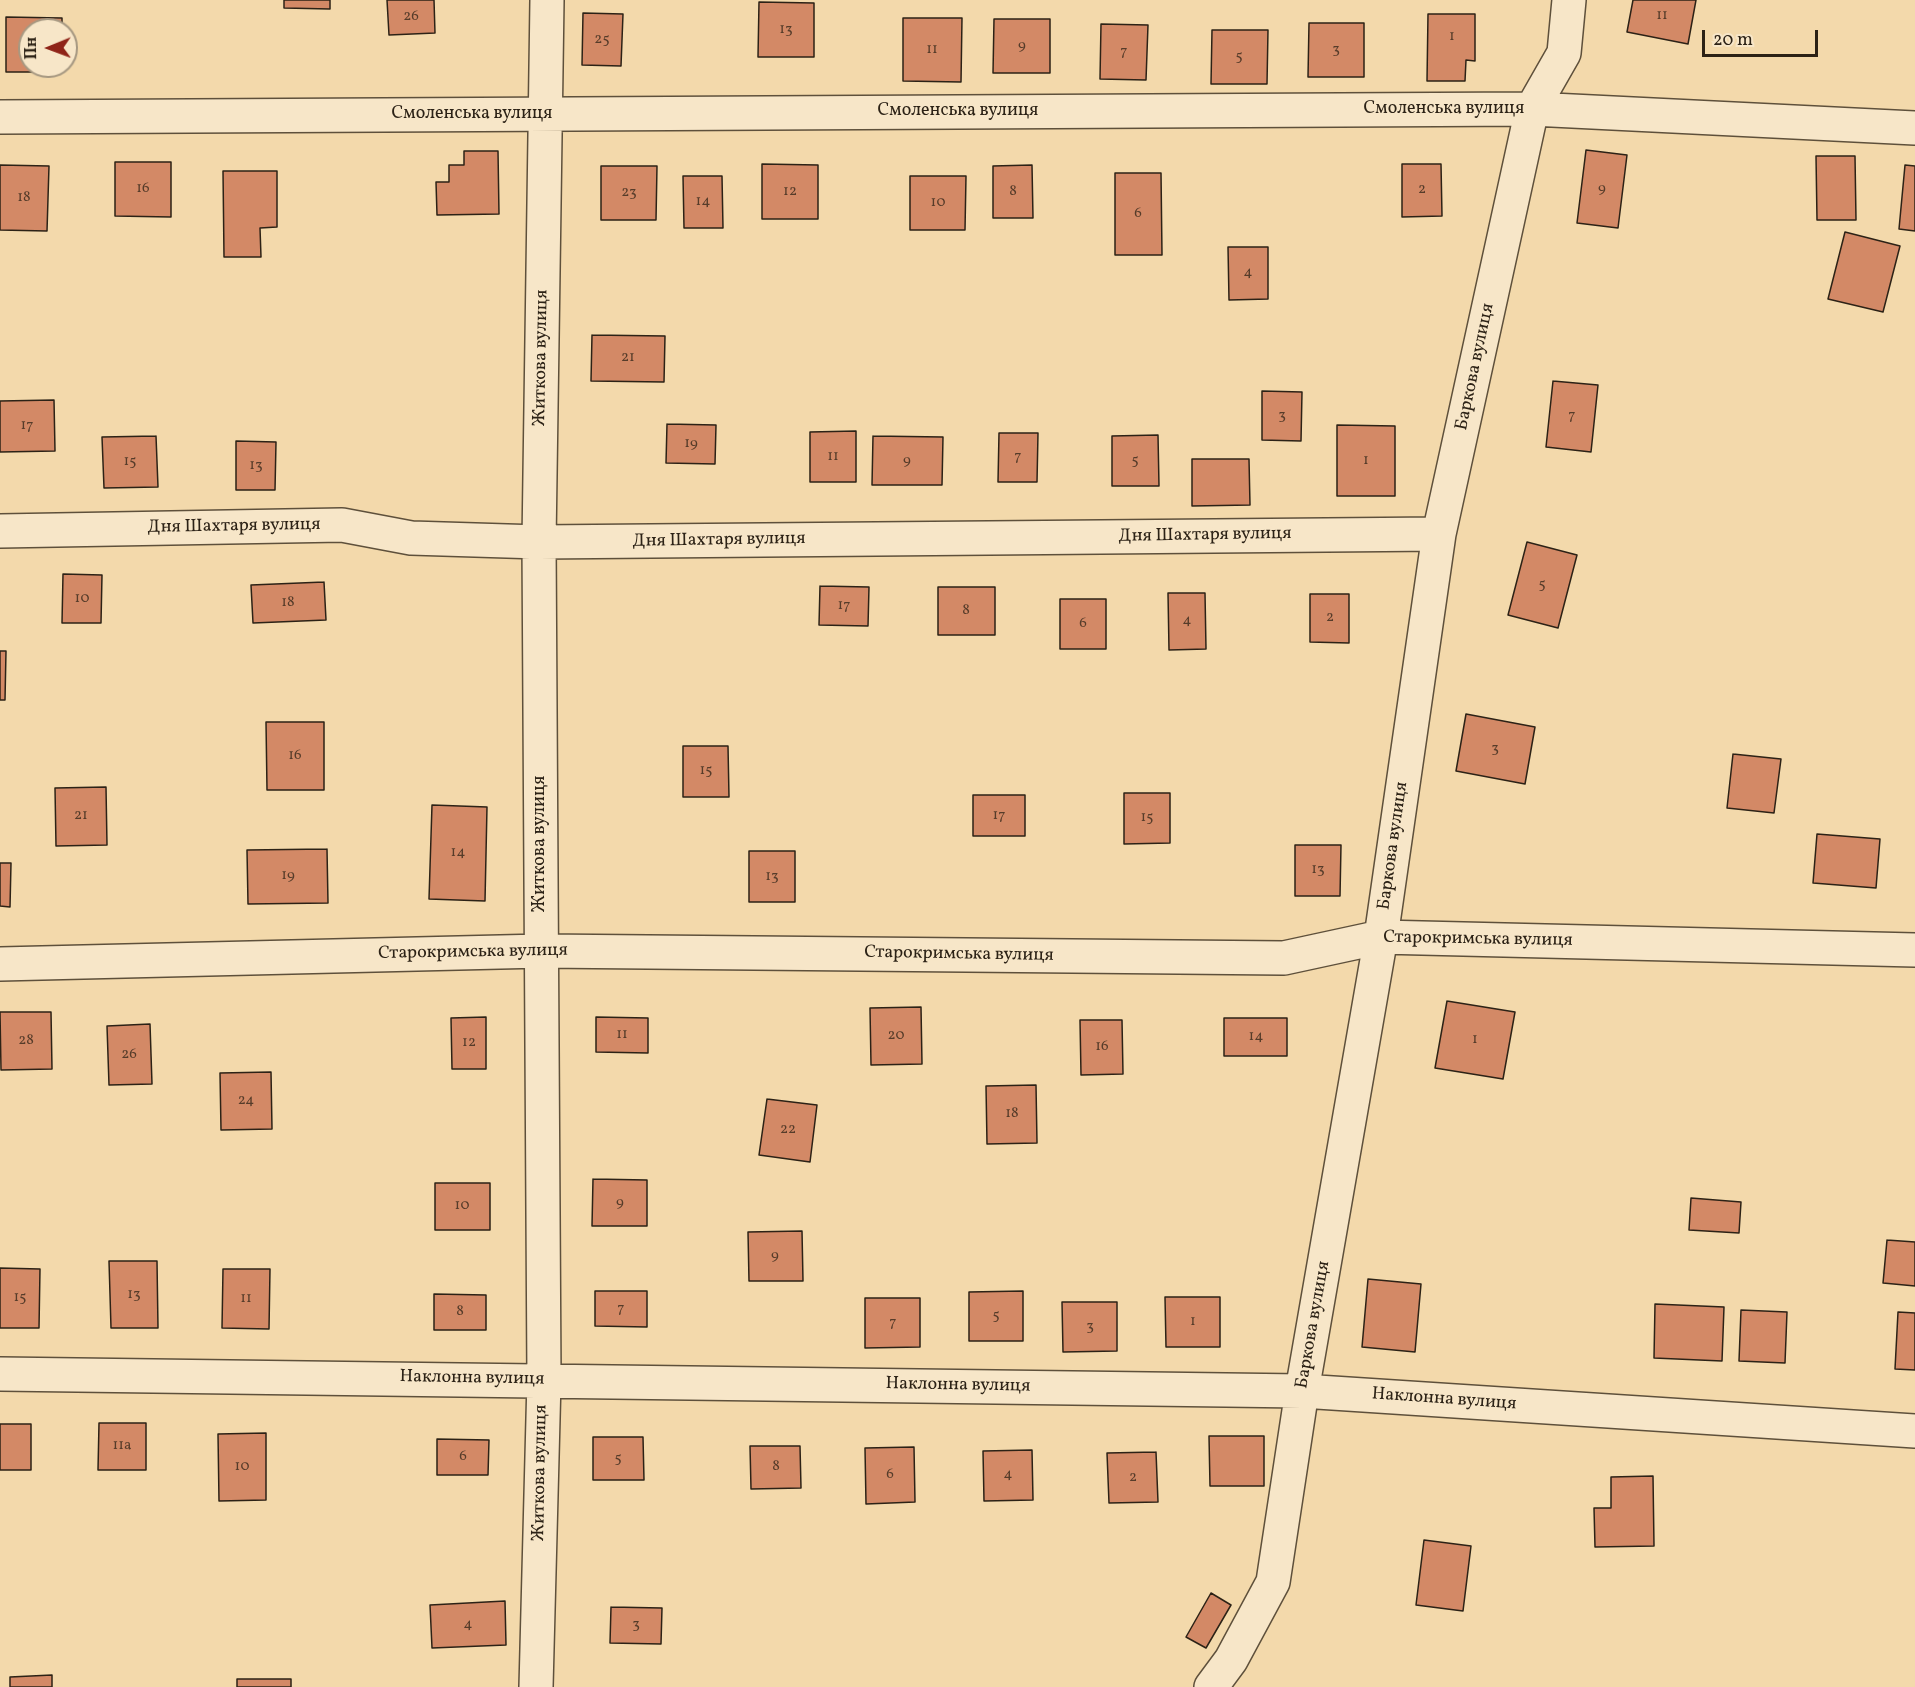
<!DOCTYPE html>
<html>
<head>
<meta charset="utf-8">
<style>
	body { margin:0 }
	#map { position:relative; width:1915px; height:1687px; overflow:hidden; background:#f3d9ab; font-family:Vollkorn,serif }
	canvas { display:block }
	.north { position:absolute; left:18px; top:18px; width:60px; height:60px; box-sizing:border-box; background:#f7e6c8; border:2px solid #a69881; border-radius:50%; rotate:269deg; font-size:16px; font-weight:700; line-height:24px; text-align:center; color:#2c2216 }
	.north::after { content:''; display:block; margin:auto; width:21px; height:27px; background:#8f2418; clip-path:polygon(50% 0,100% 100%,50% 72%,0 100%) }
	.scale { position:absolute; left:1702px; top:30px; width:116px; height:27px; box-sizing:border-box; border:3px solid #2c2216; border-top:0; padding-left:8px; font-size:18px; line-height:21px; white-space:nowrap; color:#2c2216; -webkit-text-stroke:4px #f7e6c8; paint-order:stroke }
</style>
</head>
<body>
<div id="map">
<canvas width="1915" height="1687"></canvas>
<div class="north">Пн</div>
<div class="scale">20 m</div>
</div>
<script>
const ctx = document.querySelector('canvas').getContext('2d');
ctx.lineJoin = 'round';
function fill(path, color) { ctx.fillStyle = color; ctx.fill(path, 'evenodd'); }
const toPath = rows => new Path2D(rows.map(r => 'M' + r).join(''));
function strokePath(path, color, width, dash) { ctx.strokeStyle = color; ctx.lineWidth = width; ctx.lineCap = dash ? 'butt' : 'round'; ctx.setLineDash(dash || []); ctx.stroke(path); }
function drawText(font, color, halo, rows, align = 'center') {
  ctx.font = font + ' Vollkorn,serif'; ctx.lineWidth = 6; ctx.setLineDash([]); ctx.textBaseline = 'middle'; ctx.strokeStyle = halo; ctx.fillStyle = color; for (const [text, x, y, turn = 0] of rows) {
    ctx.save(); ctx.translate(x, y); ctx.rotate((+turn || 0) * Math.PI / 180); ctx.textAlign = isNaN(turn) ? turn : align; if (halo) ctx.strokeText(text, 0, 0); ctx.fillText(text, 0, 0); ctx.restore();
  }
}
const building = toPath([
	[284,0,330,0,330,9,284,8,284,0],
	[387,0,434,0,435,33,389,35,387,0],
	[1633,0,1696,0,1688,44,1627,32,1633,0],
	[759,2,814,3,814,57,758,57,759,2],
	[583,13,623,14,621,66,582,65,583,13],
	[1428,14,1475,14,1475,61,1466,60,1465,81,1427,81,1428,14],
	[6,17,62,18,62,30,30,30,30,66,62,66,62,72,6,72,6,17],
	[903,18,962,18,961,82,903,81,903,18],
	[994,19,1050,19,1050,73,993,73,994,19],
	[1309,23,1364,23,1364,77,1308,77,1309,23],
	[1101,24,1148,25,1146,80,1100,79,1101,24],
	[1212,30,1268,30,1267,84,1211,84,1212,30],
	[1586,150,1627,155,1618,228,1577,223,1586,150],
	[464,151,498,151,499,214,437,215,436,182,449,182,449,165,464,165,464,151],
	[1816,156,1855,156,1856,220,1817,220,1816,156],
	[115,162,171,162,171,217,115,216,115,162],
	[762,164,818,165,818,219,762,219,762,164],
	[1402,164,1441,164,1442,216,1402,217,1402,164],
	[0,165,49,166,47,231,0,230,0,165],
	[1032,165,1033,218,993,218,993,166,1032,165],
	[1905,165,1915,166,1915,231,1899,229,1905,165],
	[601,166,657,166,656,220,601,220,601,166],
	[223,171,277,171,277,227,260,228,261,257,224,257,223,171],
	[1115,173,1161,173,1162,255,1115,255,1115,173],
	[683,176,722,176,723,228,684,228,683,176],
	[910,176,966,176,965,230,910,230,910,176],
	[1845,232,1900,246,1883,312,1828,299,1845,232],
	[1228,247,1268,247,1268,299,1229,300,1228,247],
	[592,335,665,336,664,382,591,381,592,335],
	[1553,381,1598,385,1591,452,1546,447,1553,381],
	[1262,391,1302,392,1301,441,1262,440,1262,391],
	[54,400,55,451,0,452,0,401,54,400],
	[667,424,716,425,715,464,666,463,667,424],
	[1337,425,1395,426,1395,496,1337,496,1337,425],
	[856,431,856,482,810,482,810,432,856,431],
	[999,433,1038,433,1037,482,998,482,999,433],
	[1158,435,1159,486,1112,486,1112,436,1158,435],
	[156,436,158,487,104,488,102,437,156,436],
	[873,436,943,437,942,485,872,485,873,436],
	[236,441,276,442,275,490,236,490,236,441],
	[1192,459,1249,459,1250,505,1192,506,1192,459],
	[1527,542,1577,555,1558,628,1508,615,1527,542],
	[63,574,102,575,101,623,62,623,63,574],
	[324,582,326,620,253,623,251,585,324,582],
	[820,586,869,587,868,626,819,625,820,586],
	[938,587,995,587,995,635,938,635,938,587],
	[1168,593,1205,593,1206,649,1169,650,1168,593],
	[1310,594,1349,594,1349,643,1310,642,1310,594],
	[1060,599,1106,599,1106,649,1060,649,1060,599],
	[0,651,6,651,5,700,0,700,0,651],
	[1466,714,1535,727,1525,784,1456,771,1466,714],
	[266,722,324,722,324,790,267,790,266,722],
	[683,746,728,746,729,797,683,797,683,746],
	[1733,754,1781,759,1774,813,1727,808,1733,754],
	[106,787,107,845,56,846,55,788,106,787],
	[1124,793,1170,793,1170,843,1124,844,1124,793],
	[973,795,1025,795,1025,836,973,836,973,795],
	[432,805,487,807,485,901,429,899,432,805],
	[1817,834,1880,839,1876,888,1813,883,1817,834],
	[1295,845,1341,845,1340,896,1295,896,1295,845],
	[327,849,328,903,248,904,247,850,327,849],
	[749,851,795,851,795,902,749,902,749,851],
	[0,863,11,863,10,907,0,906,0,863],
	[1447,1001,1515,1012,1503,1079,1435,1068,1447,1001],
	[921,1007,922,1064,871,1065,870,1008,921,1007],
	[0,1012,51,1012,52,1069,1,1070,0,1012],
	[486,1017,486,1069,452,1069,451,1018,486,1017],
	[596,1017,648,1018,648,1053,596,1052,596,1017],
	[1224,1018,1287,1018,1287,1056,1224,1056,1224,1018],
	[1080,1020,1122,1020,1123,1074,1081,1075,1080,1020],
	[150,1024,152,1084,109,1085,107,1026,150,1024],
	[271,1072,272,1129,221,1130,220,1073,271,1072],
	[1036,1085,1037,1143,987,1144,986,1086,1036,1085],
	[767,1099,817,1105,810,1162,759,1155,767,1099],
	[593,1179,647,1180,647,1226,592,1226,593,1179],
	[435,1183,490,1183,490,1230,435,1230,435,1183],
	[1691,1198,1741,1202,1739,1233,1689,1230,1691,1198],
	[802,1231,803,1281,749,1281,748,1232,802,1231],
	[1887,1240,1915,1242,1915,1286,1883,1283,1887,1240],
	[109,1261,157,1261,158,1328,111,1328,109,1261],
	[0,1268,40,1269,39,1328,0,1328,0,1268],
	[223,1269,270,1269,269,1329,222,1328,223,1269],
	[1368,1279,1421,1284,1415,1352,1362,1347,1368,1279],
	[595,1291,647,1291,647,1327,595,1326,595,1291],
	[1023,1291,1023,1341,969,1341,969,1292,1023,1291],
	[434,1294,486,1295,486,1330,434,1330,434,1294],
	[1165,1297,1220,1297,1220,1347,1166,1347,1165,1297],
	[865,1298,920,1298,920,1347,865,1348,865,1298],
	[1062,1302,1117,1302,1117,1351,1063,1352,1062,1302],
	[1655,1304,1724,1307,1722,1361,1654,1358,1655,1304],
	[1741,1310,1787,1312,1785,1363,1739,1361,1741,1310],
	[1898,1312,1915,1313,1915,1370,1895,1369,1898,1312],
	[99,1423,146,1423,146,1470,98,1470,99,1423],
	[0,1424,31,1424,31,1470,0,1470,0,1424],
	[266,1433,266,1500,219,1501,218,1434,266,1433],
	[1209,1436,1264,1436,1264,1486,1210,1486,1209,1436],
	[593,1437,643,1437,644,1480,593,1480,593,1437],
	[437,1439,489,1440,488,1475,437,1475,437,1439],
	[750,1446,800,1446,801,1488,751,1489,750,1446],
	[914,1447,915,1502,866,1504,865,1448,914,1447],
	[1032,1450,1033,1500,984,1501,983,1451,1032,1450],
	[1156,1452,1158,1502,1109,1503,1107,1453,1156,1452],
	[1653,1476,1654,1546,1595,1547,1594,1508,1611,1508,1611,1477,1653,1476],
	[1424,1540,1471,1546,1463,1611,1416,1605,1424,1540],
	[1211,1593,1231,1605,1206,1648,1186,1637,1211,1593],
	[505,1601,506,1645,432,1648,430,1605,505,1601],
	[611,1607,662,1608,661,1644,610,1643,611,1607],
	[52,1675,52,1687,10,1687,10,1677,52,1675],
	[237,1679,291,1679,291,1687,237,1687,237,1679]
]);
const minor = toPath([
	[0,117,1532,109,1915,128],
	[0,531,342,525,411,538,539,542,1439,534],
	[0,964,542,951,1284,958,1381,937,1915,950],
	[0,1374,1302,1391,1915,1431],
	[536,1687,544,1380,539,542,547,0],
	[1211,1687,1231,1660,1273,1582,1302,1391,1381,937,1439,534,1532,109,1564,53,1569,0]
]);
const numberNames = [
	["11",1662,16],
	["26",411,17],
	["13",786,30],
	["1",1452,37],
	["25",602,40],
	["9",1022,46],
	["11",932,50],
	["3",1336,50],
	["7",1124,52],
	["5",1239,57],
	["16",143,189],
	["9",1602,189],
	["2",1422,190],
	["12",790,192],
	["8",1013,192],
	["23",629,193],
	["18",24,198],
	["14",703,202],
	["10",938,203],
	["6",1138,214],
	["4",1248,273],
	["21",628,358],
	["3",1282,416],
	["7",1572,416],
	["17",27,426],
	["19",691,444],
	["11",833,457],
	["7",1018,457],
	["9",907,461],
	["5",1135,461],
	["1",1366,461],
	["15",130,462],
	["13",256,466],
	["5",1542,585],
	["10",82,599],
	["18",288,603],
	["17",844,606],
	["8",966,611],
	["2",1330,618],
	["4",1187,621],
	["6",1083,624],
	["3",1495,749],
	["16",295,756],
	["15",706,771],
	["21",81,816],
	["17",999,816],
	["15",1147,818],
	["14",458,853],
	["13",1318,870],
	["19",288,876],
	["13",772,877],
	["11",622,1035],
	["20",896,1036],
	["14",1256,1037],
	["1",1475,1040],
	["28",26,1041],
	["12",469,1043],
	["16",1102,1047],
	["26",129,1055],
	["24",246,1101],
	["18",1012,1114],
	["22",788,1130],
	["9",620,1203],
	["10",462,1206],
	["9",775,1256],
	["13",134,1295],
	["15",20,1298],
	["11",246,1299],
	["7",621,1309],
	["8",460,1312],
	["5",996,1316],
	["1",1193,1322],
	["7",893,1323],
	["3",1090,1327],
	["11а",122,1446],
	["6",463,1457],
	["5",618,1459],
	["10",242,1467],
	["8",776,1467],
	["6",890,1475],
	["4",1008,1475],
	["2",1133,1478],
	["4",468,1625],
	["3",636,1625]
];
const streetNames = [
	["Смоленська вулиця",1444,110],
	["Смоленська вулиця",958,112],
	["Смоленська вулиця",472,115],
	["Житкова вулиця",542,358,-89],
	["Баркова вулиця",1476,367,-78],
	["Дня Шахтаря вулиця",234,527,-1],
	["Дня Шахтаря вулиця",1205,536,-1],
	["Дня Шахтаря вулиця",719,541,-1],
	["Житкова вулиця",541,844,-90],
	["Баркова вулиця",1394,846,-82],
	["Старокримська вулиця",1478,940,1],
	["Старокримська вулиця",473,953,-1],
	["Старокримська вулиця",959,955,1],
	["Баркова вулиця",1314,1325,-80],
	["Наклонна вулиця",472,1379,1],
	["Наклонна вулиця",958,1386,1],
	["Наклонна вулиця",1444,1400,4],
	["Житкова вулиця",541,1473,-89]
];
fill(building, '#d38966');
strokePath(building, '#2c2216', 1.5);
strokePath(minor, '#5e503b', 36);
strokePath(minor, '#f7e6c8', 33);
drawText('15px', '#563c2a', null, numberNames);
drawText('18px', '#2c2216', '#f7e6c8', streetNames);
</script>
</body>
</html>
